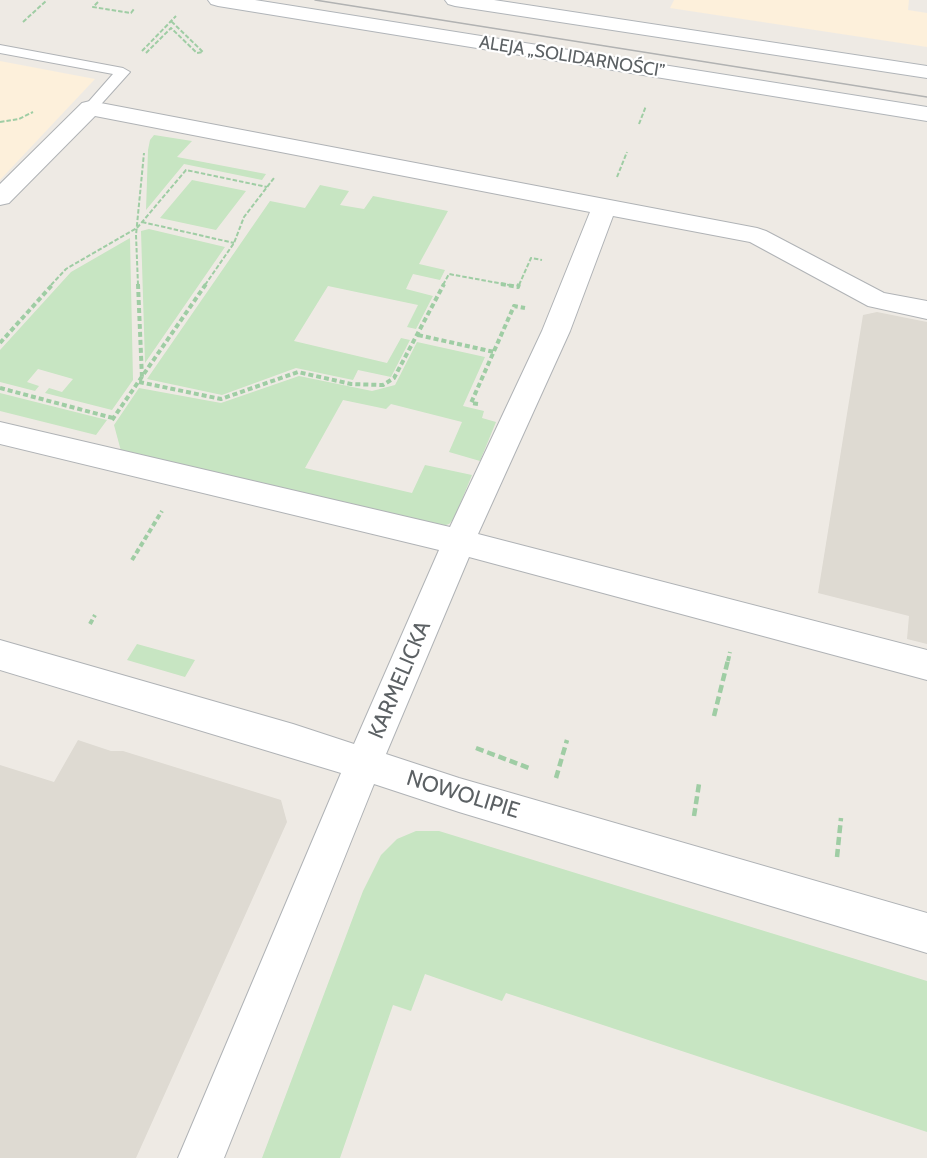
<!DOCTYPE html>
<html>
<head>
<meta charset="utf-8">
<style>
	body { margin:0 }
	canvas { display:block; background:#eeeae4 }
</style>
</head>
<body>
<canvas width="927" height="1158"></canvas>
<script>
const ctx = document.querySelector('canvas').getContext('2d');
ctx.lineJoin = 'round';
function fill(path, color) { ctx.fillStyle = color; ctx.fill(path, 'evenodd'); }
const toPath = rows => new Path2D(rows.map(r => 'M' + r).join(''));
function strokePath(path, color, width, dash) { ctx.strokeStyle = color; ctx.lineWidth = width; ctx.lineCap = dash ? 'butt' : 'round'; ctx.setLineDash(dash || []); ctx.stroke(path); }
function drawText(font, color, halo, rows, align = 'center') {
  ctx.font = font + ' Cabin,sans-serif'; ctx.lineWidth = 4.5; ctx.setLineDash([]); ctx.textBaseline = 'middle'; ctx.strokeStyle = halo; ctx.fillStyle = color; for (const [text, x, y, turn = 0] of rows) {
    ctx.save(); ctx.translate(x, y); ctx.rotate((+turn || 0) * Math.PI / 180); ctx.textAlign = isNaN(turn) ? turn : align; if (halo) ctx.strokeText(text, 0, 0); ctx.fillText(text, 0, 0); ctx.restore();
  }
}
const commercial = toPath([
	[674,0,909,0,908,10,927,13,927,47,670,8],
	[0,61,95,79,0,180]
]);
const education = toPath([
	[877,312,927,322,927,644,907,639,909,616,818,593,863,315],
	[78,740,111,751,123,751,281,800,287,822,136,1158,0,1158,0,765,54,782]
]);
const green = toPath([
	[154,135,192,141,177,157,266,174,262,180,184,164,146,210,148,150,150,140],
	[192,180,246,191,216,230,160,218],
	[320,185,349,191,340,205,364,209,373,196,448,211,419,264,445,270,440,280,413,274,406,289,433,296,416,329,407,327,418,305,328,286,294,341,387,363,401,338,410,340,391,377,358,370,353,380,296,368,222,395,147,379,270,201,305,208],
	[149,229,225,247,145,363,141,231],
	[130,238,133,380,112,410,45,393,49,388,62,392,73,379,38,369,27,382,39,386,35,391,0,382,0,350,71,272],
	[417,342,485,357,463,406,484,411,482,418,496,422,480,461,449,452,462,422,391,404,386,409,343,400,305,468,412,493,425,465,472,475,454,519,449,524,440,527,121,451,114,425,139,388,221,403,299,376,372,391,395,385],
	[0,393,107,420,96,435,0,411],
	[137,644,195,660,185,677,127,660],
	[416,831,439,831,927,981,927,1132,506,993,502,1001,425,974,411,1011,393,1005,340,1158,262,1158,363,891,381,855,397,839]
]);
const pathFar2 = toPath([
	[98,2,93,7,131,13,134,9],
	[23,22,47,0],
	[142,51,176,16],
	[146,53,171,28,197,53,203,52,171,21],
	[0,122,19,119,33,112],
	[639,124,646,106],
	[617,177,627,152],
	[142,222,234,243],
	[51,285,66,269,137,228,186,170,267,187],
	[138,285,136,235,144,153],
	[205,285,234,243,244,217,274,178],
	[443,285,449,274,509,285],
	[519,285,531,258,542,260]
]);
const pathFar1 = toPath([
	[138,284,142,378],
	[501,284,518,287,519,284],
	[418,335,494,352],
	[0,343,53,284],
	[139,382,221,399,298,372,351,384,383,385,394,378,444,284],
	[0,388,113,418],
	[478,404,471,403,514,306,525,308],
	[112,420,206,284],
	[132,560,162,511],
	[90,624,95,615],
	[728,661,730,652]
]);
const path = toPath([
	[714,716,728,660],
	[476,748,529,768],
	[556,778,567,740],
	[694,816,699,784],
	[837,857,841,818]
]);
const lane = toPath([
	[0,45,123,68,130,72,95,111,90,112,83,108,113,74,0,53,0,45]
]);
const street = toPath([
	[90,101,757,228,766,231,884,293,927,301,927,319,868,306,750,242,613,216,570,331,478,534,927,650,927,680,469,557,386,754,459,778,927,913,927,953,459,812,374,784,224,1158,178,1158,341,773,0,670,0,640,293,724,354,744,439,550,0,444,0,422,450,527,542,331,590,212,95,116,9,203,0,205,0,184,82,103,90,101]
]);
const secondary = toPath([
	[208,0,255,0,927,107,927,121,218,6,211,4,208,0],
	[445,0,494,0,927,66,927,78,455,6,448,4,445,0]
]);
const tram = toPath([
	[315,0,927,97]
]);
const farStreetnames = [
	["ALEJA „SOLIDARNOŚCI”",572,57,9]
];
const streetNames = [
	["KARMELICKA",400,680,-67],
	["NOWOLIPIE",463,795,17]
];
fill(commercial, '#fdf0db');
fill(education, '#dedad2');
fill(green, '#c7e5c2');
strokePath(lane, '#b0b3b6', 2);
strokePath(street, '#b0b3b6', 2);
strokePath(secondary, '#b1b5b9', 2);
strokePath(pathFar2, '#9fcda4', 2, [4.5, 2]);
strokePath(pathFar1, '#9fcda4', 4, [5, 3]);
strokePath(path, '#9fcda4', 4.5, [8, 4]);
fill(lane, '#fff');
fill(street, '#fff');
fill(secondary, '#fff');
strokePath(tram, '#b1b2b2', 1.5);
drawText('18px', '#5c6164', '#fff', farStreetnames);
drawText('22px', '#5c6164', '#fff', streetNames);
</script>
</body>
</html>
